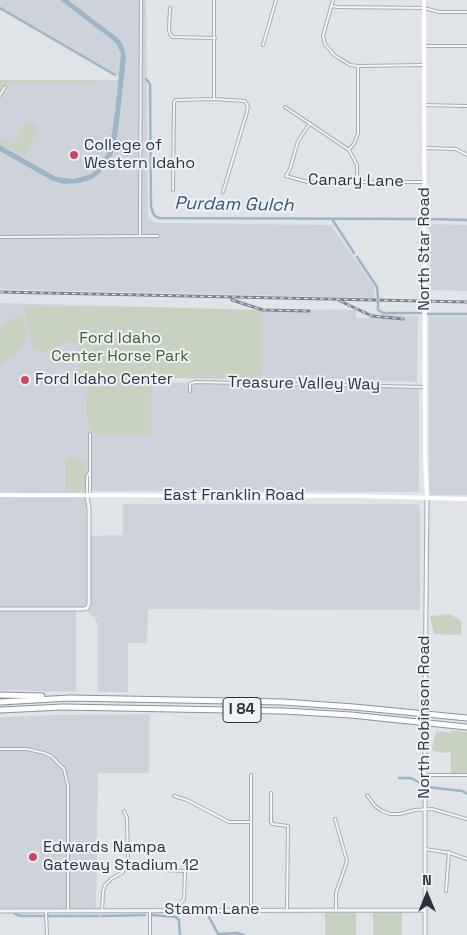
<!DOCTYPE html>
<html>
<head>
<meta charset="utf-8">
<style>
	body { margin:0 }
	#map { position:relative; width:467px; height:935px; overflow:hidden; background:#e0e4e9; font-family:"Space Grotesk",sans-serif }
	canvas { display:block }
	.north { position:absolute; left:402px; top:870px; width:50px; height:50px; -webkit-text-stroke:4px #eff3f6; paint-order:stroke; rotate:0deg; font-size:14px; font-weight:700; line-height:20px; text-align:center; color:#293340 }
	.north::after { content:''; display:block; margin:auto; width:18px; height:22px; background:#293340; clip-path:polygon(50% 0,100% 100%,50% 72%,0 100%) }
</style>
</head>
<body>
<div id="map">
<canvas width="467" height="935"></canvas>
<div class="north">N</div>
</div>
<script>
const ctx = document.querySelector('canvas').getContext('2d');
ctx.lineJoin = 'round';
function fill(path, color) { ctx.fillStyle = color; ctx.fill(path, 'evenodd'); }
const toPath = rows => new Path2D(rows.map(r => 'M' + r).join(''));
function strokePath(path, color, width, dash) { ctx.strokeStyle = color; ctx.lineWidth = width; ctx.lineCap = dash ? 'butt' : 'round'; ctx.setLineDash(dash || []); ctx.stroke(path); }
function drawText(font, color, halo, rows, align = 'center') {
  ctx.font = font + ' "Space Grotesk",sans-serif'; ctx.lineWidth = 4; ctx.setLineDash([]); ctx.textBaseline = 'middle'; ctx.strokeStyle = halo; ctx.fillStyle = color; for (const [text, x, y, turn = 0] of rows) {
    ctx.save(); ctx.translate(x, y); ctx.rotate((+turn || 0) * Math.PI / 180); ctx.textAlign = isNaN(turn) ? turn : align; if (halo) ctx.strokeText(text, 0, 0); ctx.fillText(text, 0, 0); ctx.restore();
  }
}
const built = toPath([
	[0,0,146,0,148,218,155,223,331,225,374,286,374,298,0,289,0,80,118,80,119,77,0,8],
	[429,224,467,225,467,291,431,290],
	[0,303,150,307,151,382,419,389,419,492,86,491,87,536,123,535,123,504,417,504,420,507,420,610,148,609,147,643,128,643,128,692,98,692,98,627,96,620,84,607,76,607,76,692,0,690],
	[261,309,356,310,356,318,369,318,369,314,418,316,417,382,262,379],
	[429,317,467,317,467,495,429,495],
	[150,714,149,773,98,773,96,908,0,908,0,717,56,715]
]);
const green = toPath([
	[0,80,94,80,94,83,12,83,5,85,0,91],
	[26,121,39,128,24,156,0,144,0,137,14,145],
	[24,307,150,307,261,310,262,379,151,378,151,435,98,435,93,432,86,414,87,385,79,378,78,343,65,342,46,353,33,348],
	[21,317,24,319,26,332,24,343,13,357,12,356,0,364,0,327,12,319],
	[66,458,86,459,85,491,66,492],
	[450,614,461,621,461,635,434,634,430,616],
	[451,730,467,732,467,773,451,773,451,752,441,753,432,750,436,731,451,733],
	[325,913,356,913,356,935,325,935],
	[373,913,402,913,402,935,373,935]
]);
const water = toPath([
	[60,0,68,0,119,39,124,47,126,59,118,131,113,154,99,174,92,179,79,183,64,184,51,180,0,151,0,145,56,177,74,179,91,174,96,170,109,151,115,113,121,54,116,43,110,38]
]);
const canal = toPath([
	[0,8,115,75],
	[146,79,150,84,151,206,153,213,155,216,159,218,421,219],
	[332,219,354,253],
	[428,219,467,220],
	[357,257,377,287,378,297],
	[378,303,378,310,383,313,421,313],
	[428,314,467,314],
	[399,778,411,778,422,784],
	[427,787,462,791,467,794],
	[15,914,21,916,44,916],
	[152,915,176,917,179,920,180,935],
	[47,916,99,916],
	[102,916,145,915],
	[209,917,218,934,236,933,244,935]
]);
const minor = toPath([
	[214,0,214,99],
	[333,0,323,36,325,44,334,55,350,65,358,66,424,65],
	[331,6,338,7,424,8,439,12,467,12],
	[170,8,169,29,170,34,173,37,215,38],
	[263,45,276,0],
	[424,46,467,46],
	[0,95,5,87],
	[424,105,467,106],
	[285,107,349,150,357,165,357,182],
	[310,123,298,141,290,169,286,176,308,182,424,182],
	[424,148,456,149,467,155],
	[349,150,355,142,358,133,358,66],
	[173,190,174,102,176,100,214,99,245,101,248,106,247,112,223,192],
	[140,236,141,0],
	[0,237,158,236],
	[190,391,190,384,195,382,425,387],
	[90,434,90,494],
	[87,495,87,477,89,473],
	[0,749,27,749,44,753,51,756,64,769,68,786,68,910],
	[426,775,467,775],
	[271,793,271,822,273,824,288,826,287,909],
	[367,795,375,806,382,811,390,814,400,814,415,810,432,809,467,819],
	[174,796,187,800,229,822,251,822],
	[335,819,347,861,336,893,336,910],
	[425,849,450,853,467,859],
	[164,870,185,871,184,899,179,905,179,911],
	[446,891,449,852],
	[251,910,251,775],
	[46,911,47,935],
	[102,911,103,892,105,885,111,879,122,873,128,863,127,818,124,811],
	[150,935,150,911]
]);
const tertiary = toPath([
	[0,609,84,609,87,608,89,604,89,508,87,496],
	[425,706,427,499],
	[0,911,425,910],
	[425,935,425,730]
]);
const secondary = toPath([
	[424,0,425,455,427,499],
	[0,495,357,496,467,499]
]);
const motorway = toPath([
	[0,695,42,696],
	[0,702,70,698,283,702,354,707,467,718],
	[0,710,63,707,284,711,351,715,467,727]
]);
const rail = toPath([
	[0,292,467,302],
	[232,300,263,310,309,311],
	[340,301,372,316,403,319]
]);
const tertiaryBridge = toPath([
	[425,706,425,730]
]);
const markers = [
	[74,155,5,"#cc4765"],
	[25,380,5,"#cc4765"],
	[33,857,5,"#cc4765"]
];
const shields = [
	[242,710,38]
];
const shieldNames = [
	["I 84",242,710]
];
const poiNames = [
	["College of",84,146],
	["Western Idaho",84,164],
	["Ford Idaho Center",35,380],
	["Edwards Nampa",43,848],
	["Gateway Stadium 12",43,866]
];
const streetNames = [
	["Canary Lane",356,181,1],
	["North Star Road",425,249,-90],
	["Treasure Valley Way",304,384,1],
	["East Franklin Road",234,496],
	["North Robinson Road",425,717,-90],
	["Stamm Lane",212,910]
];
const parkNames = [
	["Ford Idaho",120,339],
	["Center Horse Park",120,357]
];
const waterNames = [
	["Purdam Gulch",234,205,1]
];
fill(built, '#ced3db');
fill(green, '#c7d2c1');
fill(water, '#9cb5c8');
strokePath(canal, '#9cb5c8', 2.5);
strokePath(minor, '#a5abb3', 4);
strokePath(tertiary, '#a5abb3', 5);
strokePath(motorway, '#88939f', 7);
strokePath(minor, '#f3f5f7', 2);
strokePath(tertiary, '#f3f5f7', 3);
strokePath(secondary, '#fff', 4);
strokePath(motorway, '#fff', 5);
strokePath(rail, '#7a8592', 3);
strokePath(rail, '#eff3f6', 1, [4]);
strokePath(tertiaryBridge, '#a5abb3', 5, []);
strokePath(tertiaryBridge, '#f3f5f7', 3);
for (const [x, y, r, color] of markers) { const dot = new Path2D(); dot.arc(x, y, r, 0, 2 * Math.PI); ctx.fillStyle = color; ctx.fill(dot); strokePath(dot, '#eff3f6', 2); }
for (const [x, y, w] of shields) { const box = new Path2D(); box.roundRect(x - w / 2, y - 12.5, w, 25, 4); ctx.fillStyle = '#eff3f6'; ctx.fill(box); strokePath(box, '#293340', 1); }
drawText('bold 15px', '#293340', null, shieldNames);
drawText('16px', '#293340', '#eff3f6', poiNames, 'left');
drawText('16px', '#293340', '#eff3f6', streetNames);
drawText('16px', '#405b36', '#eff3f6', parkNames);
drawText('italic 18px', '#345573', '#eff3f6', waterNames);
</script>
</body>
</html>
